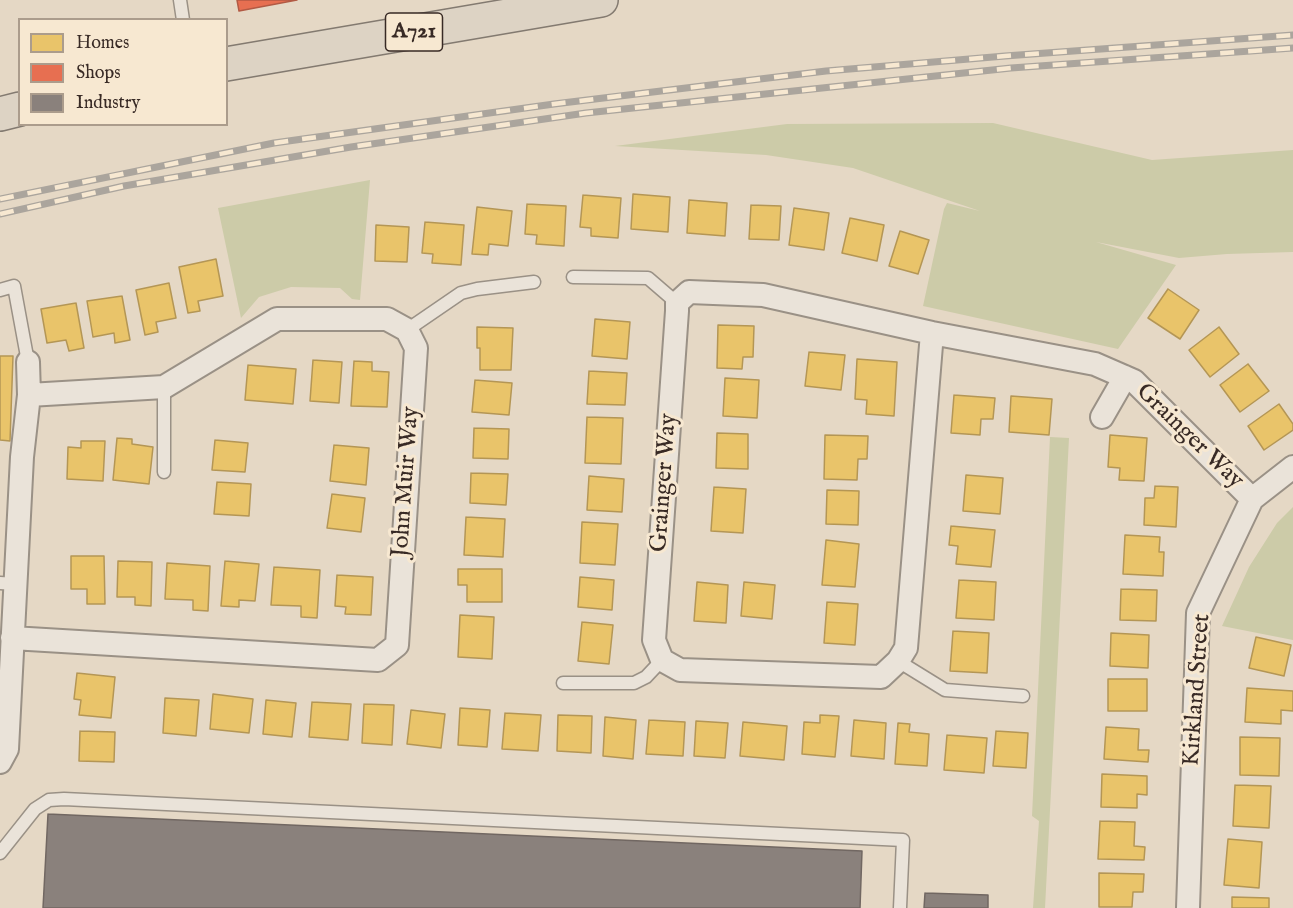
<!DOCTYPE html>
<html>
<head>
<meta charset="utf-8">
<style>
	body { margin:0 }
	#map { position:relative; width:1293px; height:908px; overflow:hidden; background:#e5d8c5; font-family:"IM FELL English",serif }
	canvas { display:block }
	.legend { position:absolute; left:18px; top:18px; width:210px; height:108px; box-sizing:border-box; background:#f7e8d1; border:2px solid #ab9c8c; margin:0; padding:8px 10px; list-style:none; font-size:18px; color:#382a25 }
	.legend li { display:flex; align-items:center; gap:12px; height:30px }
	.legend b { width:30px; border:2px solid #ab9c8c }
</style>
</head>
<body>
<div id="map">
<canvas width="1293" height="908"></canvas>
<ul class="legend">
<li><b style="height:16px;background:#e9c46a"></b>Homes</li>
<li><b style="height:16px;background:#e76f51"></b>Shops</li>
<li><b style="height:16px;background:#8a817c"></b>Industry</li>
</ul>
</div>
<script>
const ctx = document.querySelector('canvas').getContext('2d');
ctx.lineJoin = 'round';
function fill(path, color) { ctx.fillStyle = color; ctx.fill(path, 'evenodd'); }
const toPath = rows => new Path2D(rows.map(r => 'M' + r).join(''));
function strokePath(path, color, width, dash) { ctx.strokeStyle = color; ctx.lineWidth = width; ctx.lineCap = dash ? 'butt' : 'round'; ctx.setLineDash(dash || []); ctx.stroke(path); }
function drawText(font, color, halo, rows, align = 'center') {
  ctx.font = font + ' "IM FELL English",serif'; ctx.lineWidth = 6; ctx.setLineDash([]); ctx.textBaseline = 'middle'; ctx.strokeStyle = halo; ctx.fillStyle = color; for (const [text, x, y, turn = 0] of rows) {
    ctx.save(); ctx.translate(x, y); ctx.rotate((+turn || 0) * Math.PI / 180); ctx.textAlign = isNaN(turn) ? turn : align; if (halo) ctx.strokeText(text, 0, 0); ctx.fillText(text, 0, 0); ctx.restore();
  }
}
const green = toPath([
	[993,123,1152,160,1293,150,1293,252,1227,254,1179,258,1096,242,1176,265,1118,349,923,306,944,209,947,203,980,211,853,168,766,155,615,146,787,124],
	[370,180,360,300,352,299,340,288,291,287,259,297,241,318,218,208],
	[1050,437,1069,438,1045,908,1033,908,1039,821,1032,816],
	[1293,507,1293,640,1222,626,1249,567,1277,523]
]);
const homes = toPath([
	[633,194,670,197,668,232,631,229,633,194],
	[583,195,621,198,618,238,591,236,591,228,580,227,583,195],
	[689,200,727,203,725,236,687,233,689,200],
	[527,204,566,206,564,246,536,244,537,235,525,234,527,204],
	[751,205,781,206,779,240,749,239,751,205],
	[477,207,512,211,508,246,489,244,488,255,472,254,477,207],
	[794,208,829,213,824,250,789,245,794,208],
	[850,218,884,225,877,261,842,253,850,218],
	[425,222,464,225,461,265,432,263,433,254,422,253,425,222],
	[376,225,409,227,407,262,375,261,376,225],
	[900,231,929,240,918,274,889,266,900,231],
	[216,259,223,296,198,301,200,311,188,313,179,267,216,259],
	[169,283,176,318,156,322,158,332,145,335,136,290,169,283],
	[1168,289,1199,310,1180,339,1148,318,1168,289],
	[122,296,130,340,115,343,114,333,93,337,87,301,122,296],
	[76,303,84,348,69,351,66,340,47,343,41,309,76,303],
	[595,319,630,322,627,359,592,356,595,319],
	[718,325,754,326,753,357,743,357,742,369,717,368,718,325],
	[477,327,513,328,511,370,480,370,480,348,477,348,477,327],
	[1219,327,1239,354,1210,377,1189,350,1219,327],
	[809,352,845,355,841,390,805,386,809,352],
	[0,356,13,356,10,441,0,440,0,356],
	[857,359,897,362,894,416,866,414,867,400,855,399,857,359],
	[313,360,342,362,339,403,310,401,313,360],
	[354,361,372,362,372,371,389,372,387,407,351,406,354,361],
	[1248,364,1269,391,1240,412,1220,385,1248,364],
	[248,365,296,369,293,404,245,400,248,365],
	[589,371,627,373,625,405,587,404,589,371],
	[725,378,759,380,757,418,723,416,725,378],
	[475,380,512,383,509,415,472,412,475,380],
	[954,395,995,398,993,419,981,419,980,435,951,433,954,395],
	[1011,396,1052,399,1049,435,1009,432,1011,396],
	[1279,404,1293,424,1293,430,1264,450,1248,426,1279,404],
	[587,417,623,418,621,464,585,463,587,417],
	[474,428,509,429,508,459,473,458,474,428],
	[717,433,748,434,748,469,716,468,717,433],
	[825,435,868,436,867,459,858,459,857,480,824,479,825,435],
	[1110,435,1147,438,1144,481,1119,480,1120,468,1108,467,1110,435],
	[117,438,132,439,132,444,153,447,149,484,113,480,117,438],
	[215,440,248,443,245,472,212,470,215,440],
	[81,441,105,441,103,481,67,479,68,447,81,448,81,441],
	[334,445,369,448,366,485,330,481,334,445],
	[471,473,508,474,506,505,470,503,471,473],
	[966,475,1003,478,1000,514,963,511,966,475],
	[589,476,624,479,622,512,587,510,589,476],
	[217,482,251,484,249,516,214,514,217,482],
	[1155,486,1178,487,1176,527,1144,525,1145,498,1154,498,1155,486],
	[714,487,746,489,743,533,711,531,714,487],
	[827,490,859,491,858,525,826,524,827,490],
	[332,494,365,498,361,532,327,528,332,494],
	[466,517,505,519,503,557,464,555,466,517],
	[582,522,618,524,615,565,580,563,582,522],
	[951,526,995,530,991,567,956,564,958,546,949,545,951,526],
	[1125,535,1160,537,1159,552,1164,552,1163,576,1123,574,1125,535],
	[826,540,859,544,855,587,822,585,826,540],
	[71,556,104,556,105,604,87,604,87,589,71,589,71,556],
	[118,561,152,562,151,606,135,605,135,597,117,597,118,561],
	[225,561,259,564,255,601,239,600,239,607,221,606,225,561],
	[167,563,210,566,208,611,193,610,193,600,165,599,167,563],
	[274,567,320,570,317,618,301,617,301,606,271,605,274,567],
	[458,569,502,569,502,602,467,602,467,585,458,585,458,569],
	[337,575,373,577,371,615,345,614,346,607,335,606,337,575],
	[580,577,614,580,612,610,578,607,580,577],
	[959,580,996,582,994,620,956,618,959,580],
	[697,582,728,585,726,623,694,621,697,582],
	[744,582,775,585,772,619,741,616,744,582],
	[1121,589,1157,590,1156,621,1120,620,1121,589],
	[827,602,858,604,855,645,824,643,827,602],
	[460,615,494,617,492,659,458,657,460,615],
	[582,622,613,625,609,664,578,661,582,622],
	[953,631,989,633,987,673,950,671,953,631],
	[1111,633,1149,635,1148,668,1110,666,1111,633],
	[1256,637,1291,645,1284,676,1249,668,1256,637],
	[77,673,115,677,111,718,79,715,81,700,74,699,77,673],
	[1108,679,1147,679,1147,711,1108,711,1108,679],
	[1247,688,1293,691,1293,711,1281,710,1281,724,1245,722,1247,688],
	[213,694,253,699,249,733,210,729,213,694],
	[165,698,199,700,196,736,163,733,165,698],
	[266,700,296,703,292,737,263,734,266,700],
	[312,702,351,704,348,740,309,737,312,702],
	[364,704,394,705,392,745,362,743,364,704],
	[460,708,490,710,487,747,458,745,460,708],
	[411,710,445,714,441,748,407,744,411,710],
	[505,713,541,715,538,751,502,749,505,713],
	[558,715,592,716,591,753,557,751,558,715],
	[820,715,839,716,835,757,802,754,804,722,820,723,820,715],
	[605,717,636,720,633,759,603,756,605,717],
	[649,720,685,722,683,756,646,754,649,720],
	[854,720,886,723,884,759,851,756,854,720],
	[696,721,728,723,725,758,694,756,696,721],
	[743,722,787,726,784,760,740,756,743,722],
	[898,723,910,724,909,732,929,734,927,766,895,764,898,723],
	[1106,727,1139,729,1138,750,1149,750,1148,762,1104,759,1106,727],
	[80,731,115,732,114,762,79,761,80,731],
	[996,731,1028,733,1026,768,993,766,996,731],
	[947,735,987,738,984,773,944,770,947,735],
	[1240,737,1280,738,1279,776,1240,775,1240,737],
	[1102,774,1147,776,1147,795,1137,794,1137,808,1101,807,1102,774],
	[1235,785,1271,786,1269,828,1233,826,1235,785],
	[1100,821,1135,822,1134,846,1145,847,1144,860,1098,859,1100,821],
	[1228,839,1262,842,1259,888,1224,885,1228,839],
	[1099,873,1144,874,1143,892,1133,892,1132,907,1099,907,1099,873],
	[1232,897,1269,898,1269,908,1232,908,1232,897]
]);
const shops = toPath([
	[237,0,297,0,239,11,237,0]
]);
const industry = toPath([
	[48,814,862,851,860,908,43,908,48,814],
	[925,893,988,895,988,908,924,908,925,893]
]);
const service = toPath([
	[180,0,183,20],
	[573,277,648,278,677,303],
	[0,290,14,286,28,362],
	[407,330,461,293,477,289,534,282],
	[164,387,164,472],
	[0,583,15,584],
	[898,661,945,690,1023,696],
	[563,683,634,683,646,677,662,660],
	[0,853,35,809,49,800,64,799,903,840,900,908]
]);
const minor = toPath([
	[932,333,906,648,898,661,881,677,680,670,662,660,654,640,677,311,677,303,689,292,763,295,932,333,1095,364,1134,381,1252,499],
	[1102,417,1125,377],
	[12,638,378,660,397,645,416,348,407,330,387,319,277,319,164,387,29,395],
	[0,762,7,749,22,457,29,395,28,362],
	[1188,908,1198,613,1252,499,1293,467]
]);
const primary = toPath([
	[226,64,601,0],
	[0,114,20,109]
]);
const rail = toPath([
	[0,199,274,143,554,104,826,71,1005,56,1293,35],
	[0,214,124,186,351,147,586,113,1011,68,1293,48]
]);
const shields = [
	[414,32,57]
];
const shieldNames = [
	["A721",414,32]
];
const streetNames = [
	["Grainger Way",1189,437,44],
	["John Muir Way",407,482,-86],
	["Grainger Way",665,483,-86],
	["Kirkland Street",1198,690,-86]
];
fill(green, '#cccba8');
fill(homes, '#e9c46a');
strokePath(homes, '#b49655', 1.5);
fill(shops, '#e76f51');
strokePath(shops, '#b25a44', 1.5);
fill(industry, '#8a817c');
strokePath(industry, '#716762', 1.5);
strokePath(service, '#9a9186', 15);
strokePath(minor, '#9a9186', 26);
strokePath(primary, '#837a70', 36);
strokePath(service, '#eae3d9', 12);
strokePath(minor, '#eae3d9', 22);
strokePath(primary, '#ddd3c4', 33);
strokePath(rail, '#aba59d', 7);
strokePath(rail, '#f7e8d1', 4.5, [14]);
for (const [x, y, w] of shields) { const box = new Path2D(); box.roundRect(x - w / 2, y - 19, w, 38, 4.5); ctx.fillStyle = '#f7e8d1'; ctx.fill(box); strokePath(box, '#382a25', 1.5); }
drawText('bold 22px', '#382a25', null, shieldNames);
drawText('24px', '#382a25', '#f7e8d1', streetNames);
</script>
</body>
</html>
